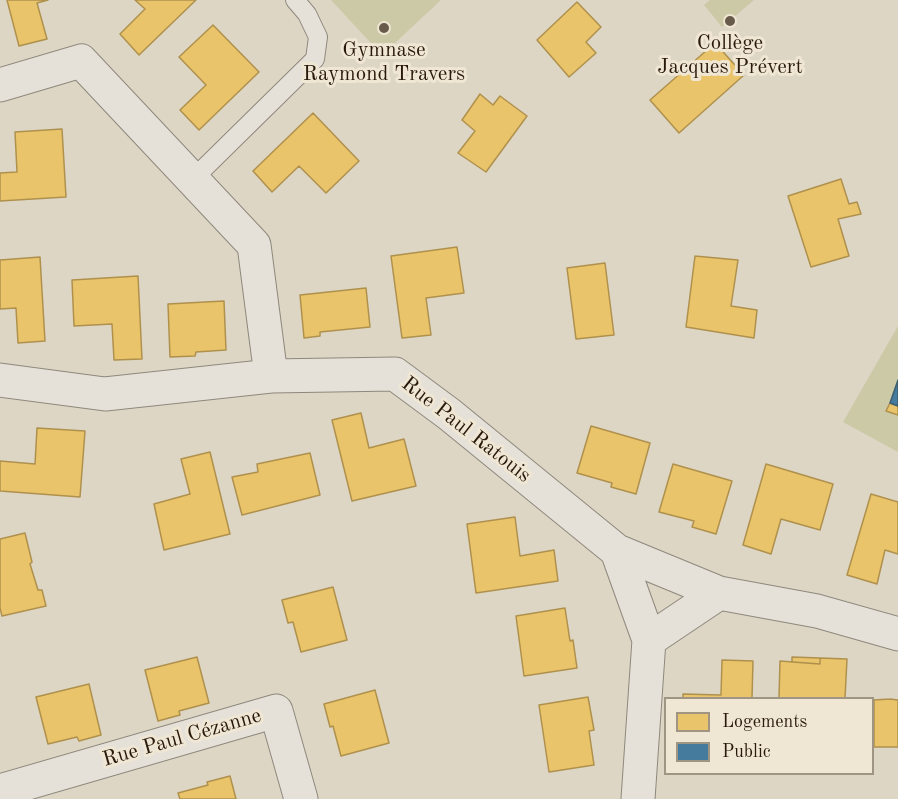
<!DOCTYPE html>
<html>
<head>
<meta charset="utf-8">
<style>
	body { margin:0 }
	#map { position:relative; width:898px; height:799px; overflow:hidden; background:#ddd6c5; font-family:"Old Standard TT",serif }
	canvas { display:block }
	.legend { position:absolute; left:664px; top:697px; width:210px; height:78px; box-sizing:border-box; background:#efe6d3; border:2px solid #a09483; margin:0; padding:8px 10px; list-style:none; font-size:18px; color:#29190a }
	.legend li { display:flex; align-items:center; gap:12px; height:30px }
	.legend b { width:30px; border:2px solid #a09483 }
</style>
</head>
<body>
<div id="map">
<canvas width="898" height="799"></canvas>
<ul class="legend">
<li><b style="height:16px;background:#e9c46a"></b>Logements</li>
<li><b style="height:16px;background:#457b9d"></b>Public</li>
</ul>
</div>
<script>
const ctx = document.querySelector('canvas').getContext('2d');
ctx.lineJoin = 'round';
function fill(path, color) { ctx.fillStyle = color; ctx.fill(path, 'evenodd'); }
const toPath = rows => new Path2D(rows.map(r => 'M' + r).join(''));
function strokePath(path, color, width, dash) { ctx.strokeStyle = color; ctx.lineWidth = width; ctx.lineCap = dash ? 'butt' : 'round'; ctx.setLineDash(dash || []); ctx.stroke(path); }
function drawText(font, color, halo, rows, align = 'center') {
  ctx.font = font + ' "Old Standard TT",serif'; ctx.lineWidth = 6; ctx.setLineDash([]); ctx.textBaseline = 'middle'; ctx.strokeStyle = halo; ctx.fillStyle = color; for (const [text, x, y, turn = 0] of rows) {
    ctx.save(); ctx.translate(x, y); ctx.rotate((+turn || 0) * Math.PI / 180); ctx.textAlign = isNaN(turn) ? turn : align; if (halo) ctx.strokeText(text, 0, 0); ctx.fillText(text, 0, 0); ctx.restore();
  }
}
const green = toPath([
	[331,0,441,0,382,55],
	[710,0,754,0,722,27,704,5],
	[898,326,898,452,843,422]
]);
const homes = toPath([
	[7,0,48,0,37,3,47,39,19,46,7,0],
	[135,0,196,0,139,55,120,34,145,9,135,0],
	[577,2,601,27,586,42,596,53,569,77,537,40,577,2],
	[213,25,259,72,199,130,180,110,206,85,179,57,213,25],
	[715,43,744,75,679,133,650,100,715,43],
	[480,94,493,105,500,96,527,116,486,172,458,153,475,131,462,120,480,94],
	[313,113,359,161,326,193,299,166,272,192,253,171,313,113],
	[62,129,66,197,0,201,0,173,17,172,15,132,62,129],
	[841,179,849,204,857,202,861,214,838,219,849,256,811,267,788,196,841,179],
	[457,247,464,293,426,298,431,335,402,338,391,256,457,247],
	[695,256,738,260,731,306,757,310,754,338,686,327,695,256],
	[40,257,45,341,18,343,16,308,0,309,0,260,40,257],
	[605,263,614,335,576,339,567,268,605,263],
	[138,276,142,359,114,360,112,324,74,326,72,280,138,276],
	[366,288,370,327,320,332,320,336,304,338,300,295,366,288],
	[224,301,226,350,196,352,195,356,170,357,168,304,224,301],
	[890,403,898,406,898,415,886,411,890,403],
	[361,413,369,448,404,439,416,486,352,501,332,420,361,413],
	[591,426,650,443,636,494,611,487,612,483,577,473,591,426],
	[37,428,85,431,80,497,0,491,0,461,35,464,37,428],
	[210,452,230,534,164,550,154,504,190,494,181,459,210,452],
	[310,453,320,495,242,515,232,477,258,472,257,464,310,453],
	[673,464,732,481,716,534,692,527,694,521,659,512,673,464],
	[766,464,833,484,820,530,781,519,771,554,743,545,766,464],
	[871,494,898,502,898,554,885,550,877,584,847,575,871,494],
	[515,517,520,556,554,550,558,581,476,593,467,524,515,517],
	[25,533,32,562,30,564,38,590,42,590,46,606,2,616,0,608,0,539,25,533],
	[333,587,347,640,301,652,293,622,288,623,282,600,333,587],
	[565,608,570,641,573,640,577,668,524,676,516,616,565,608],
	[197,657,209,703,179,711,180,715,158,721,145,670,197,657],
	[792,657,820,658,820,664,792,662,792,657],
	[820,658,847,659,845,698,779,698,780,661,820,664,820,658],
	[722,660,753,661,752,698,683,698,683,694,721,695,722,660],
	[89,684,101,735,79,741,77,737,48,744,36,697,89,684],
	[375,690,389,743,341,756,333,726,330,727,324,704,375,690],
	[588,697,594,730,589,731,594,765,549,772,539,705,588,697],
	[890,699,898,700,898,747,874,747,874,700,890,699],
	[230,776,236,799,180,799,178,793,208,785,207,782,230,776]
]);
const public = toPath([
	[898,380,898,406,890,403,898,380]
]);
const lane = toPath([
	[192,180,315,59,318,37,307,14,295,0]
]);
const street = toPath([
	[0,85,81,61,254,245,271,376],
	[0,380,105,394,271,376,395,374,449,414,617,551,719,593,817,611,898,634],
	[617,551,649,640,638,799],
	[649,640,719,593],
	[0,791,276,711,301,799]
]);
const markers = [
	[730,21,6,"#685b4b"],
	[384,28,6,"#685b4b"]
];
const poiNames = [
	["Collège",730,43],
	["Jacques Prévert",730,67],
	["Gymnase",384,50],
	["Raymond Travers",384,74]
];
const streetNames = [
	["Rue Paul Ratouis",466,430,38],
	["Rue Paul Cézanne",182,738,-16]
];
fill(green, '#cbc9a6');
fill(homes, '#e9c46a');
strokePath(homes, '#af914d', 1.5);
fill(public, '#457b9d');
strokePath(public, '#3d5e71', 1.5);
strokePath(lane, '#8e887c', 20);
strokePath(street, '#8e887c', 35);
strokePath(lane, '#e5e1d9', 18);
strokePath(street, '#e5e1d9', 33);
for (const [x, y, r, color] of markers) { const dot = new Path2D(); dot.arc(x, y, r, 0, 2 * Math.PI); ctx.fillStyle = color; ctx.fill(dot); strokePath(dot, '#efe6d3', 2); }
drawText('21px', '#29190a', '#efe6d3', poiNames);
drawText('21px', '#29190a', '#efe6d3', streetNames);
</script>
</body>
</html>
